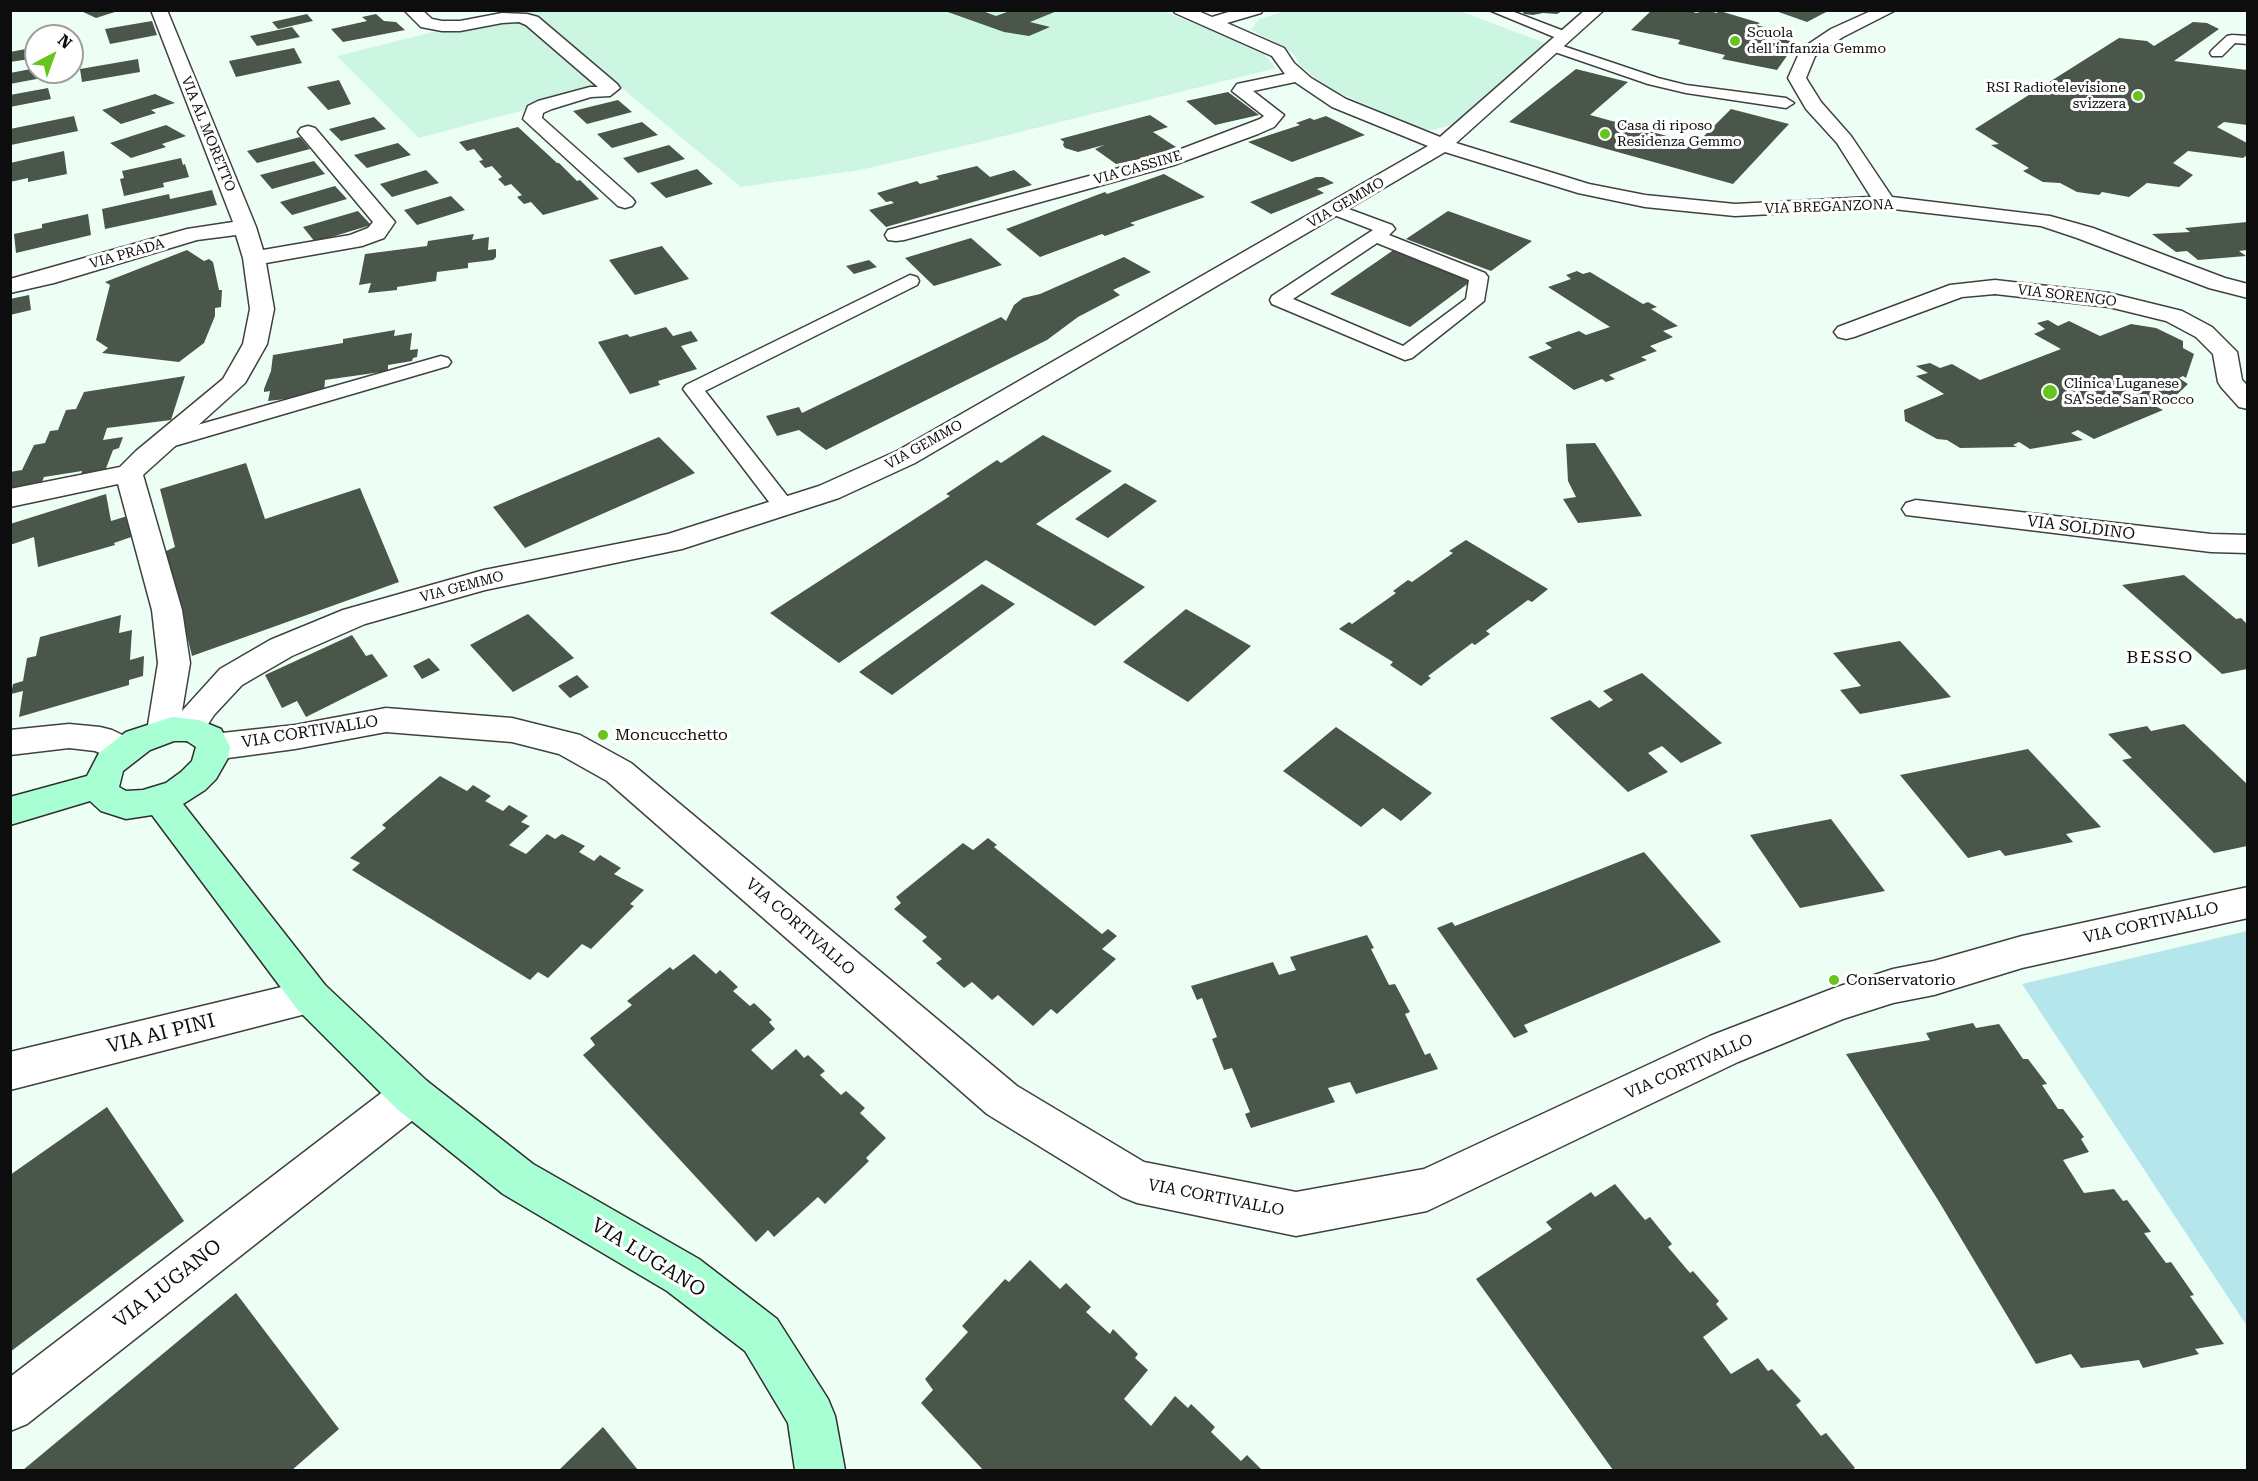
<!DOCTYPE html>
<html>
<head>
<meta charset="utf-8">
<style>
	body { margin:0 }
	#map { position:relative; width:2258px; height:1481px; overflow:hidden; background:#edfff5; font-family:"Roboto Serif",serif }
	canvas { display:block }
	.frame { position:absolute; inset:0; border:12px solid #0d0d0d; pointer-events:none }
	.north { position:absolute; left:24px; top:24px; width:60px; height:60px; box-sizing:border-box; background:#fff; border:2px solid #9e9e9e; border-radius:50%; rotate:41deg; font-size:16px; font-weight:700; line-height:24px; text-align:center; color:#0d0d0d }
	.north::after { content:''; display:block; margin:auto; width:21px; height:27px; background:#65c41e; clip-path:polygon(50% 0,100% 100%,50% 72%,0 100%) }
</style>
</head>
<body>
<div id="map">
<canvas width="2258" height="1481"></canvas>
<div class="frame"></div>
<div class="north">N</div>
</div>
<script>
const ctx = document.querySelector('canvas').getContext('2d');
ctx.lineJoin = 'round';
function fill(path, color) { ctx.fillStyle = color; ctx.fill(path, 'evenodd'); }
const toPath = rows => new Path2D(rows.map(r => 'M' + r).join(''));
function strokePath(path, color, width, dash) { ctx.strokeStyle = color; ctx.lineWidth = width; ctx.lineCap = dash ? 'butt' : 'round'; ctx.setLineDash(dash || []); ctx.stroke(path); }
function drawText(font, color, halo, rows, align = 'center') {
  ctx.font = font + ' "Roboto Serif",serif'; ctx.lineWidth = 6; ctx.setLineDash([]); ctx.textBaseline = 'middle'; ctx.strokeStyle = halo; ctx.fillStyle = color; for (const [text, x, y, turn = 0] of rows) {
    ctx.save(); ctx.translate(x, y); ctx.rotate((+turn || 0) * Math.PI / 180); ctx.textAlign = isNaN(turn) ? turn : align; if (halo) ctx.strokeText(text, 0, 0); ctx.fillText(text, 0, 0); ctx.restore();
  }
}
const farmland = toPath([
	[520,10,1160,10,1252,46,1262,52,1276,68,968,145,860,170,741,187,618,85,419,138,337,56],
	[1457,10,1545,43,1452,125,1432,130,1419,128,1326,87,1300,65,1294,54,1251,30,1259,19,1286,11]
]);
const green = toPath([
	[2247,931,2248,931,2247,1326,2022,984]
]);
const building = toPath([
	[79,10,118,10,118,11,96,18],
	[980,10,996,16,1007,12,1005,10,1057,11,1030,22,1050,27,1029,36,1004,32,945,11],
	[1522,10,1564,10,1557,14,1543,13,1533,15,1524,14],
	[1652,10,1689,10,1696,13,1708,10,1716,13,1720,11,1760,23,1756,25,1768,28,1761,32,1796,43,1777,70,1722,59,1725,55,1678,44,1680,40,1631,30],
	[1773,10,1830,10,1807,22],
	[307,14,313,21,278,29,272,22],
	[376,14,384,21,396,22,405,30,343,42,331,29,367,21,362,17],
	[152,21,157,35,110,44,105,29],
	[2193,22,2207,23,2219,29,2174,61,2247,70,2247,125,2224,122,2217,127,2247,143,2247,155,2243,158,2188,151,2173,163,2193,175,2179,187,2147,183,2129,197,2102,192,2099,195,2077,192,2060,183,2043,182,2023,171,2029,168,1991,145,1999,144,1975,129,2119,38,2147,41,2154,46],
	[292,27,300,37,257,46,250,36],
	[36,47,36,58,10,62,10,52],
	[294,48,302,63,236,77,229,61],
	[138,59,140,72,82,82,80,69],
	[36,68,36,72,46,72,47,77,10,84,10,73],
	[1576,69,1628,82,1590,115,1696,144,1731,109,1789,124,1733,184,1509,122],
	[339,80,351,104,328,110,307,87],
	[48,88,51,99,10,107,10,95],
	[1228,92,1259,115,1215,125,1186,101],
	[155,94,175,103,151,110,156,113,121,124,102,110],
	[618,100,632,112,587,124,573,111],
	[1150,115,1168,127,1153,132,1176,147,1149,157,1116,164,1095,149,1104,145,1078,152,1065,148,1063,145,1064,142,1060,139],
	[74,116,78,131,11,145,10,129],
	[1326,116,1365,135,1292,162,1248,142,1300,125,1296,123,1310,118,1314,120],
	[374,117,386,129,341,141,329,129],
	[642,122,658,135,612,148,597,134],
	[166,125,186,136,162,144,166,147,131,158,110,143],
	[518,127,557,163,559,163,577,181,580,180,599,199,543,215,531,202,524,204,517,197,522,195,511,184,505,186,498,179,502,177,492,166,485,168,479,161,483,160,474,149,467,151,459,142],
	[300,137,310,149,257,163,247,151],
	[398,143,411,155,367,168,354,155],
	[669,145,685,159,638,173,623,158],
	[64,151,67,174,28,182,28,178,10,182,10,163],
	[181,158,183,165,185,164,189,177,163,183,164,187,124,196,120,179,124,178,122,171],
	[314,161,325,174,272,189,260,175],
	[977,166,990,177,1014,170,1032,185,886,227,869,210,894,203,891,201,886,202,877,193,917,181,920,184,939,179,936,176],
	[697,169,713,184,666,198,650,183],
	[426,170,439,183,392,197,380,184],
	[1164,174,1205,197,1130,223,1135,225,1105,236,1102,234,1040,257,1006,229,1105,192,1107,194],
	[1316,177,1323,177,1334,183,1317,189,1324,193,1271,214,1250,202],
	[335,186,347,199,292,215,280,202],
	[212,190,217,205,105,229,102,209,169,194,170,199],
	[451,196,465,210,417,225,404,210],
	[358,211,371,225,315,242,303,227],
	[1448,211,1532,241,1491,271,1406,239],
	[88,214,91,235,16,253,14,234,42,228,42,224],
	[2247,222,2247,250,2239,251,2246,256,2198,260,2187,251,2176,252,2152,234,2190,232,2185,228],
	[474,234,472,240,489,237,488,250,496,249,496,257,493,260,468,263,468,268,437,272,436,281,397,287,397,290,368,293,371,283,359,285,365,254,427,246,428,241],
	[971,238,1002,265,934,286,905,258],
	[662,246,689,279,635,295,609,260],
	[1395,249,1474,279,1410,327,1330,294],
	[187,250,204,261,209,259,213,262,219,290,222,290,221,307,215,308,215,316,204,343,179,362,102,353,108,348,96,340,110,285,105,282],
	[1124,257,1151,272,1113,290,1120,295,1078,317,1047,340,826,450,799,430,777,436,766,416,799,407,802,413,1001,317,1006,321,1014,305,1023,298,1040,294],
	[869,260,877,267,854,274,846,266],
	[1577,271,1583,274,1590,272,1643,304,1648,302,1657,307,1651,309,1678,326,1663,331,1673,337,1650,346,1657,351,1641,357,1647,360,1609,375,1615,379,1606,382,1602,379,1574,390,1528,357,1552,348,1545,343,1579,331,1586,335,1610,327,1548,287,1571,279,1566,275],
	[29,295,31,310,10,315,10,299],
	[2048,320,2058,326,2069,321,2100,336,2131,324,2156,328,2183,341,2183,348,2194,354,2186,378,2183,376,2179,378,2188,384,2165,406,2153,399,2147,402,2163,410,2094,439,2078,430,2071,433,2083,440,2030,449,2019,442,2013,445,2017,447,1960,448,1947,440,1937,439,1905,421,1904,410,1944,394,1916,376,1928,373,1916,366,1930,363,1940,368,1952,364,1980,380,2061,349,2034,334,2045,329,2037,323],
	[666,327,673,336,691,331,698,341,681,346,697,369,658,381,660,385,630,394,598,342,627,334,630,337],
	[395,330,394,336,412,333,410,350,418,349,417,357,413,358,412,361,388,365,388,371,325,380,324,392,286,401,286,399,268,401,270,391,264,392,264,389,271,371,273,355,343,343,343,339],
	[185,376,171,420,107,428,103,440,123,437,119,448,113,450,105,471,81,475,82,471,44,477,40,487,10,492,10,472,22,470,34,445,45,443,50,431,58,430,66,410,76,409,84,392],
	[1043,435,1112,471,1036,524,1145,587,1095,626,986,560,839,663,770,613,950,496,946,494,997,460,1001,463],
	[659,437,695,473,525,548,493,507],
	[1595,443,1642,516,1578,523,1563,499,1576,497,1568,481,1566,444],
	[246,463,265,519,360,488,399,582,192,656,166,551,175,547,160,489],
	[1125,483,1157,501,1108,538,1075,519],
	[106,494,111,521,134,514,137,535,114,543,115,545,38,567,34,537,10,545,10,524],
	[1466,540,1548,589,1532,602,1528,600,1486,631,1490,634,1475,645,1472,643,1428,676,1431,678,1421,686,1390,665,1393,662,1339,629,1349,622,1352,624,1396,593,1393,591,1408,580,1412,582,1453,553,1449,551],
	[2184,575,2236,619,2241,618,2247,624,2247,669,2222,674,2122,585],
	[982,584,1015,604,892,695,859,672],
	[1186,609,1251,646,1188,702,1123,662],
	[528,614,574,658,513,692,470,645],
	[121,615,119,633,132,630,130,660,144,656,143,676,129,680,129,685,19,717,23,691,11,694,13,684,23,681,27,658,36,656,40,637],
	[352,635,366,656,372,654,388,676,306,717,297,701,282,708,265,675],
	[1900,641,1951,697,1860,714,1840,690,1861,686,1833,653],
	[429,658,440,670,422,679,413,666],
	[1642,673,1722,743,1681,763,1662,746,1648,753,1668,772,1628,792,1550,718,1590,700,1599,708,1613,700,1603,691],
	[577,675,589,687,570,698,558,686],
	[2184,724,2247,784,2247,846,2214,853,2122,760,2132,758,2108,734,2147,726,2151,731],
	[1336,727,1432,793,1401,821,1383,808,1361,827,1283,771],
	[2028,749,2101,827,2066,834,2073,842,2005,856,2000,850,1968,858,1900,775],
	[440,776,467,791,473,785,491,796,485,801,503,811,509,805,528,816,521,822,530,826,509,845,526,854,547,834,555,839,562,834,585,846,579,852,594,861,600,855,621,868,614,874,644,890,630,904,634,906,591,949,582,944,548,978,538,972,530,980,352,870,360,863,350,858,386,828,382,825],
	[1831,819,1885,891,1800,908,1750,835],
	[988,838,997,845,994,847,1102,934,1108,929,1117,936,1102,949,1116,959,1057,1014,1051,1009,1033,1026,998,995,992,1000,972,982,964,988,936,963,942,959,922,941,927,937,894,909,901,903,896,897,963,843,973,850],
	[1644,852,1721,942,1524,1025,1528,1032,1514,1038,1437,928,1452,922,1455,926],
	[1367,935,1374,948,1371,949,1389,985,1395,984,1410,1012,1405,1014,1425,1055,1430,1053,1438,1069,1356,1094,1350,1082,1328,1088,1335,1102,1251,1128,1245,1114,1250,1112,1232,1068,1224,1070,1212,1039,1217,1037,1202,998,1197,1000,1191,986,1273,962,1279,975,1296,970,1290,957],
	[694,954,716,974,720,970,738,987,733,991,750,1006,754,1003,772,1020,769,1022,775,1029,751,1050,772,1070,796,1049,804,1058,808,1055,825,1071,820,1075,841,1095,846,1091,865,1108,860,1113,886,1138,866,1158,869,1161,825,1204,818,1197,774,1237,768,1230,756,1242,583,1055,595,1045,590,1038,632,1005,627,1001,670,967,673,970],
	[1973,1023,1976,1028,1999,1024,2023,1059,2028,1059,2047,1084,2042,1085,2058,1109,2063,1109,2084,1137,2081,1139,2089,1152,2063,1160,2084,1193,2114,1189,2123,1201,2127,1200,2151,1232,2144,1233,2166,1263,2171,1262,2194,1295,2190,1296,2224,1344,2195,1349,2199,1354,2143,1368,2139,1360,2081,1368,2071,1354,2036,1364,1938,1200,1846,1054,1930,1040,1926,1033],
	[107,1107,184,1221,10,1352,10,1175],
	[1615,1184,1645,1220,1650,1217,1672,1244,1668,1247,1690,1273,1693,1271,1719,1301,1716,1304,1728,1319,1703,1337,1731,1374,1758,1358,1768,1371,1772,1369,1801,1401,1796,1405,1821,1436,1826,1433,1855,1468,1852,1470,1613,1470,1476,1279,1552,1229,1546,1222,1591,1192,1595,1197],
	[1030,1260,1060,1289,1066,1283,1091,1307,1086,1312,1110,1334,1113,1329,1138,1354,1135,1358,1148,1370,1124,1399,1151,1426,1175,1396,1188,1408,1191,1404,1215,1427,1211,1432,1241,1461,1247,1455,1262,1470,983,1470,921,1403,933,1390,925,1379,968,1332,962,1326,1005,1279,1009,1282],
	[236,1293,339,1429,292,1470,23,1470],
	[603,1427,638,1470,559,1470]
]);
const lane = toPath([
	[1489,10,1509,10,1569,33,1571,36,1564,40,1559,39,1489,10],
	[2232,35,2248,36,2248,44,2235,43,2222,56,2212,56,2210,53,2212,50,2227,36,2232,35],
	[1554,43,1658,78,1686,85,1786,98,1794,103,1786,108,1686,93,1648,84,1549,50,1547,47,1554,43],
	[1335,204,1392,225,1395,229,1389,235,1485,273,1488,277,1484,301,1412,358,1405,360,1272,304,1270,300,1272,296,1373,230,1329,213,1326,209,1329,205,1335,204],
	[1377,243,1469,280,1466,299,1403,346,1293,299,1377,243],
	[910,275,917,277,919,281,917,285,705,391,795,506,792,511,784,513,776,511,683,389,686,385,910,275],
	[441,356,448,358,451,362,448,366,171,447,163,448,155,447,152,442,155,437,441,356]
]);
const street = toPath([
	[151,10,167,10,256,227,263,250,350,235,368,228,373,222,298,132,301,128,308,126,315,128,395,222,384,238,362,246,266,263,274,309,267,344,245,383,143,475,182,610,190,663,182,711,220,669,270,640,343,610,484,570,668,534,819,486,897,451,1428,146,1332,107,1295,82,1253,91,1284,115,1274,127,1258,134,1174,165,904,240,896,241,888,240,885,235,888,230,1160,157,1260,119,1264,116,1232,91,1237,84,1285,74,1272,56,1175,13,1173,10,1196,10,1212,17,1235,10,1263,10,1261,13,1227,23,1284,48,1294,63,1311,78,1346,99,1440,137,1585,10,1604,10,1456,143,1589,184,1645,195,1735,204,1871,197,1837,143,1806,109,1788,78,1801,49,1831,29,1873,10,1896,10,1843,37,1815,56,1806,78,1821,102,1851,136,1892,197,2050,216,2093,228,2225,278,2248,284,2248,298,2209,288,2077,238,2041,226,1885,208,1735,216,1645,207,1578,193,1445,152,915,463,839,498,682,549,485,590,365,624,292,656,242,685,214,715,199,738,187,741,176,738,163,743,151,740,147,731,158,663,152,610,118,484,10,507,10,489,120,467,136,451,223,379,243,344,250,309,243,258,236,235,197,240,54,283,10,293,10,279,187,229,233,222,151,10],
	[404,10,422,10,432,19,442,21,460,21,502,13,527,14,538,17,617,84,620,88,610,96,591,97,552,109,543,113,542,118,632,198,635,202,632,206,625,208,618,206,523,119,528,106,538,101,590,87,598,87,526,25,519,22,502,23,460,31,442,31,421,27,404,10],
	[1995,280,2109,293,2182,311,2212,327,2237,352,2242,380,2248,386,2248,409,2239,407,2221,387,2218,382,2213,354,2196,337,2166,321,2109,307,1995,294,1962,297,1854,337,1846,339,1838,337,1834,332,1838,327,1950,285,1995,280],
	[1916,500,2211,534,2248,535,2248,553,2211,552,1906,515,1902,509,1906,503,1916,500],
	[386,708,512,718,580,735,631,763,1017,1086,1144,1162,1296,1192,1424,1169,1710,1036,1837,987,1893,969,1934,961,2022,936,2248,887,2248,918,2022,968,1934,995,1893,1003,1843,1019,1738,1062,1427,1211,1296,1236,1137,1203,1122,1197,987,1114,607,781,559,754,512,742,386,732,295,749,213,760,201,756,196,747,201,738,213,734,295,725,386,708],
	[69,724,100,727,112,730,135,741,140,750,135,759,123,763,95,751,69,748,10,755,10,730,69,724],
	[311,980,325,985,330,997,325,1009,10,1090,10,1052,311,980],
	[412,1076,427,1081,433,1095,427,1109,27,1424,10,1431,10,1377,397,1081,412,1076]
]);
const secondary = toPath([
	[172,717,199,720,221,729,230,747,228,758,216,779,205,790,183,804,325,985,427,1081,533,1164,699,1259,777,1319,828,1399,835,1416,845,1470,795,1470,788,1423,745,1351,667,1291,503,1194,397,1109,297,1009,152,815,126,819,101,811,90,801,10,825,10,797,87,776,99,753,126,732,172,717],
	[174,741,187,741,196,747,192,761,181,772,166,783,143,790,126,791,119,787,123,771,150,750,174,741]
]);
const markers = [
	[1735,41,6,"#65c41e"],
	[2138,96,6,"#65c41e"],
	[1605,134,6,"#65c41e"],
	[2050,392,8,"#65c41e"],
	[603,735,6,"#65c41e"],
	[1834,980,6,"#65c41e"]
];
const farPoinames = [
	["Scuola",1747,33],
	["dell'infanzia Gemmo",1747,49],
	["RSI Radiotelevisione",2126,88,"right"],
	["svizzera",2126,104,"right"],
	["Casa di riposo",1617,126],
	["Residenza Gemmo",1617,142],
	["Clinica Luganese",2064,384],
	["SA Sede San Rocco",2064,400]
];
const farStreetnames = [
	["VIA AL MORETTO",208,134,68],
	["VIA CASSINE",1138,168,-16],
	["VIA GEMMO",1346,203,-30],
	["VIA BREGANZONA",1829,207,-2],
	["VIA PRADA",127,254,-16],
	["VIA SORENGO",2067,296,7],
	["VIA GEMMO",924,445,-29],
	["VIA GEMMO",462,587,-15]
];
const streetNames = [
	["VIA SOLDINO",2081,528,7],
	["VIA CORTIVALLO",310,732,-9],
	["VIA CORTIVALLO",2151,923,-13],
	["VIA CORTIVALLO",800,927,41],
	["VIA CORTIVALLO",1689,1067,-24],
	["VIA CORTIVALLO",1216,1198,11]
];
const poiNames = [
	["Moncucchetto",615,735],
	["Conservatorio",1846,980]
];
const neighbourhoodNames = [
	["BESSO",2160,658]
];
const nearStreetnames = [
	["VIA AI PINI",161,1034,-14],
	["VIA LUGANO",648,1258,32],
	["VIA LUGANO",168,1284,-38]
];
fill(farmland, '#ccf6e2');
fill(green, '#b5e6eb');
fill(building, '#495649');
strokePath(lane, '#404040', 3);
strokePath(street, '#404040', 3);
strokePath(secondary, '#2f2f2f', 3);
fill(lane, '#fff');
fill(street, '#fff');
fill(secondary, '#a8ffd4');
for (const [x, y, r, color] of markers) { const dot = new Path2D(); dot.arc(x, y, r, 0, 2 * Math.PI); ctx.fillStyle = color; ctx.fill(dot); strokePath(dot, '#fff', 2); }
drawText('14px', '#0d0d0d', '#fff', farPoinames, 'left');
drawText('14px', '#0d0d0d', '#fff', farStreetnames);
drawText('16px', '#0d0d0d', '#fff', streetNames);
drawText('16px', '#0d0d0d', '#fff', poiNames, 'left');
ctx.letterSpacing = '1.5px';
drawText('18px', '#0d0d0d', '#fff', neighbourhoodNames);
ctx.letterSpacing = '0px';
drawText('20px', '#0d0d0d', '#fff', nearStreetnames);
</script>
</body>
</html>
